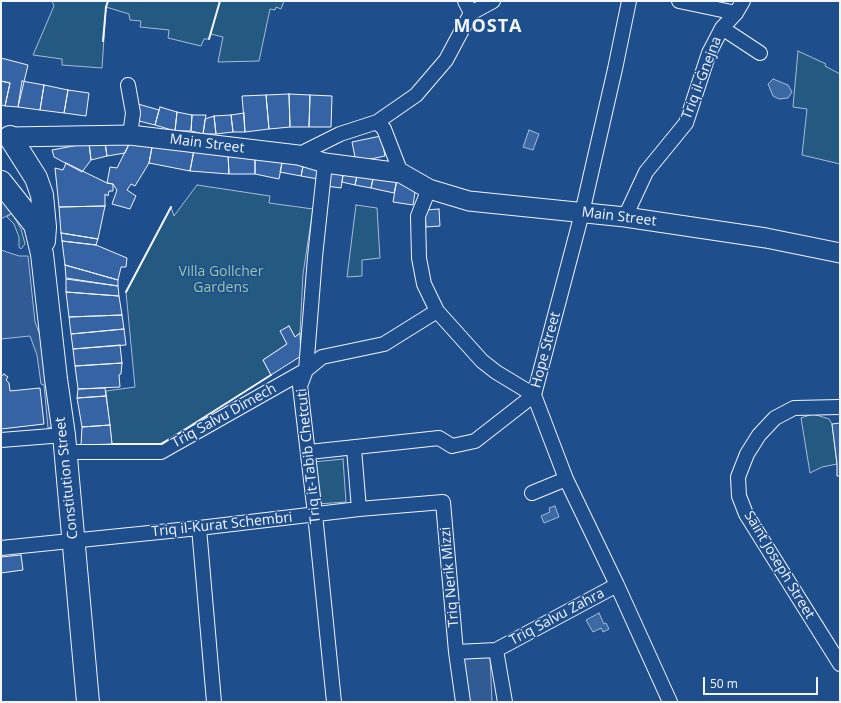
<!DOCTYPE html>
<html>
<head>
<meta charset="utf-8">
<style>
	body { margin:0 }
	#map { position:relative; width:841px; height:703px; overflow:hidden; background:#1f4e8c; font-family:"Open Sans",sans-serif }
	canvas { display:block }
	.frame { position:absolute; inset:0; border:2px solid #f2f6ff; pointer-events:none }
	.scale { position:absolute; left:703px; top:677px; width:115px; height:18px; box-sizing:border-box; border:2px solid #f2f6ff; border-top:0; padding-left:5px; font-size:12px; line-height:14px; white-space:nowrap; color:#f2f6ff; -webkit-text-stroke:3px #1f4e8c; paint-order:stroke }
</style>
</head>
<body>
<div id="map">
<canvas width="841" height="703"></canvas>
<div class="frame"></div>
<div class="scale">50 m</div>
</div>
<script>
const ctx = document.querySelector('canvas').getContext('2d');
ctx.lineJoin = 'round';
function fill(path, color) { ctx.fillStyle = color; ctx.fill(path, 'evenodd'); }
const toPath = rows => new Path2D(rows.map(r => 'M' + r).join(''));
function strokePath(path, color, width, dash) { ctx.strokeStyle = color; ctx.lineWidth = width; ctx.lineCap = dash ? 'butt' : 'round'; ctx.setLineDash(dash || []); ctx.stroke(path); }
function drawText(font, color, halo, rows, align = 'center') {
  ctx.font = font + ' "Open Sans",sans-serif'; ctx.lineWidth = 3; ctx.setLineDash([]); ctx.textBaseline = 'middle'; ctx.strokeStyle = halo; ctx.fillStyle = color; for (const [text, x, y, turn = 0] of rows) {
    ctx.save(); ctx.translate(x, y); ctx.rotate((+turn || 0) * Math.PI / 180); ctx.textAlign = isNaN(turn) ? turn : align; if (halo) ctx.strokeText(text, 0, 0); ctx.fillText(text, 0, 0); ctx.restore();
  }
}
const green = toPath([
	[52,1,284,1,281,9,276,7,275,10,270,9,259,61,218,62,223,37,211,34,209,39,204,39,201,46,168,38,169,30,140,27,141,21,130,20,129,14,106,7,102,68,62,65,62,59,33,55,54,6,52,1],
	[798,51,826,64,825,66,840,74,840,164,802,155,807,109,793,107,798,51],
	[197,185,270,196,269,203,313,209,303,274,300,333,295,337,289,326,281,331,287,344,263,360,271,375,162,444,112,444,106,391,135,387,126,292,171,207,174,216,197,185],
	[356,205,377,208,380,258,362,260,362,276,347,277,356,205],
	[12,213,21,229,25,244,21,249,19,247,19,237,14,224,7,217,12,213],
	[813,414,829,419,832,424,837,464,822,467,810,473,801,418,813,414],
	[343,459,346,502,317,504,313,462,343,459]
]);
const parking = toPath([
	[3,199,12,213,1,219,1,201,3,199],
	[1,250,19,256,28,256,35,322,46,351,53,427,48,428,44,385,41,384,37,355,30,336,1,339,1,250],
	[490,657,492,702,467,702,463,659,490,657]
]);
const water = toPath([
	[773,79,788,85,792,92,788,98,779,99,773,96,768,84,773,79],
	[529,130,539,134,533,150,523,147,529,130],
	[555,506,559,517,544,523,541,516,550,512,549,508,555,506],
	[599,613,604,624,606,623,609,629,603,632,601,628,593,632,586,620,599,613]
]);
const building = toPath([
	[1,58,28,65,18,107,5,106,10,83,1,81,1,58],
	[1,81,10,83,5,106,1,105,1,81],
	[22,81,44,85,40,110,18,107,22,81],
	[44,85,68,90,64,113,40,110,44,85],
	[68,90,89,93,86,116,64,113,68,90],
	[289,94,310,95,309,127,290,127,289,94],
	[289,94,290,127,269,129,266,95,289,94],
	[266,95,269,129,245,132,242,96,266,95],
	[310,95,332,96,331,127,309,127,310,95],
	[138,104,159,110,155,125,135,120,138,104],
	[160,107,177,112,175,131,155,125,160,107],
	[177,112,192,115,191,131,175,131,177,112],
	[244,113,245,132,233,132,231,115,244,113],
	[192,115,206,115,203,134,191,131,192,115],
	[231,115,233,132,216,134,214,116,231,115],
	[214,116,216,134,203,134,205,119,214,116],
	[381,136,385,156,356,162,352,142,381,136],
	[132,138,153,142,149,163,135,186,131,184,127,190,136,196,130,209,112,204,117,190,113,184,107,183,110,167,117,168,132,138],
	[132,138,125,153,107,156,105,143,132,138],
	[153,142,194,150,190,171,149,163,153,142],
	[89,143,105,143,107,156,91,160,89,143],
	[89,143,91,160,82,172,54,157,52,150,89,143],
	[194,150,228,154,229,174,190,171,194,150],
	[228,154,255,157,255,174,229,174,228,154],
	[255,157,283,158,279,179,255,174,255,157],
	[283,158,304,162,301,176,280,172,283,158],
	[304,162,320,164,318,179,301,176,304,162],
	[66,163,107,183,113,184,113,191,109,191,108,196,105,194,105,206,59,207,55,168,63,170,66,163],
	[329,166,344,169,341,188,326,186,329,166],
	[344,169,358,171,355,185,342,182,344,169],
	[358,171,374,174,371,188,355,185,358,171],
	[374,174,397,179,394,193,371,188,374,174],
	[397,179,416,186,413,205,393,202,397,179],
	[105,206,98,239,61,233,59,207,105,206],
	[439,209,440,226,426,227,425,210,439,209],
	[61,233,98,239,96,245,62,241,61,233],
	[62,241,96,245,127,258,126,267,121,267,118,280,65,265,62,241],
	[65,265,118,280,118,286,66,278,65,265],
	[66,279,118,286,119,296,66,292,66,279],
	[66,292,119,296,122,315,69,317,66,292],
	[122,315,124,329,71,334,69,317,122,315],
	[289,326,295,337,300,333,301,356,271,375,263,360,287,344,280,331,289,326],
	[124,329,126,345,73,349,71,334,124,329],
	[120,345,122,363,75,366,73,349,120,345],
	[122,363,121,374,119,375,120,387,78,389,75,366,122,363],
	[4,374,8,377,6,380,9,383,10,391,40,388,44,424,1,429,1,377,4,374],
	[105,388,106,396,77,398,78,389,105,388],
	[106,396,110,425,82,427,77,398,106,396],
	[840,423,840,476,837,476,837,464,832,424,840,423],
	[110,425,112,444,81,445,82,427,110,425],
	[21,555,23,570,1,573,1,557,21,555]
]);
const street = toPath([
	[465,1,471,13],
	[629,1,615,69,582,213,534,395,566,479,617,585,670,702],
	[679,1,736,13],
	[722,28,760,53],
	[128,85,133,113,130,135],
	[377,122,384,129,401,173],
	[298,155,340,134,377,122,416,95,446,60,471,13,493,1],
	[325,163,315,257,306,370,300,386,315,514,334,702],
	[625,217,646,172,686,123,709,53,722,28,736,13,743,1],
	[840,407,794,408,775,418,759,435,747,454,738,477,739,496,746,514,840,664],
	[1,440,64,435],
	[354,449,359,509],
	[65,452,161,452,306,370,322,357,384,344,437,311],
	[309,452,439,438,452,446,475,441,534,395,496,372,482,361,437,311,424,284,419,258,418,216,429,189],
	[532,493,566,479],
	[199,528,214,702],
	[1,548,199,528,359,509,443,502,456,652,463,702],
	[496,650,505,702],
	[456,652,496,650,617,585]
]);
const secondary = toPath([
	[10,137,130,135,298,155,325,163,401,173,429,189,469,201,625,217,766,238,840,253]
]);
const primary = toPath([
	[10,137,36,178,42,195,45,227,44,241],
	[1,182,35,225,42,254,56,379,64,435,88,702]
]);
const wall = toPath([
	[209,39,220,1],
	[103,41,106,7,108,1],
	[126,292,171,207],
	[112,444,162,444,271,375]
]);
const streetNames = [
	["Triq il-Ġnejna",702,78,-69],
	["Main Street",207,144,7],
	["Main Street",619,217,7],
	["Hope Street",546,350,-75],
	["Triq Salvu Dimech",224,416,-29],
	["Triq it-Tabib Chetcuti",309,456,-96],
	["Constitution Street",67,478,-96],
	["Triq il-Kurat Schembri",222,525,-6],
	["Saint Joseph Street",779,565,59],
	["Triq Nerik Mizzi",450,577,-95],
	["Triq Salvu Zahra",557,617,-28]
];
const parkNames = [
	["Villa Gollcher",221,272],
	["Gardens",221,288]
];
const districtNames = [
	["MOSTA",488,27]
];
fill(green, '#245a82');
strokePath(green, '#a8bbd7', 1);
fill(parking, '#305b95');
strokePath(parking, '#a8bbd7', 1);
fill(water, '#3b69a3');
strokePath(water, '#a8bbd7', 1);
fill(building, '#3563a3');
strokePath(building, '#f2f6ff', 1);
strokePath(street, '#f2f6ff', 16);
strokePath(secondary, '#f2f6ff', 21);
strokePath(primary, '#f2f6ff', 24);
strokePath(street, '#1f4e8c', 14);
strokePath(secondary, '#1f4e8c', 19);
strokePath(primary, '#1f4e8c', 22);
strokePath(wall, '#f2f6ff', 2);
drawText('14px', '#f2f6ff', '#1f4e8c', streetNames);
drawText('14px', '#97c8a6', '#1f4e8c', parkNames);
ctx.letterSpacing = '1px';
drawText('bold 18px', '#f2f6ff', '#1f4e8c', districtNames);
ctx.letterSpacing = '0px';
</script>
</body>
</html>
